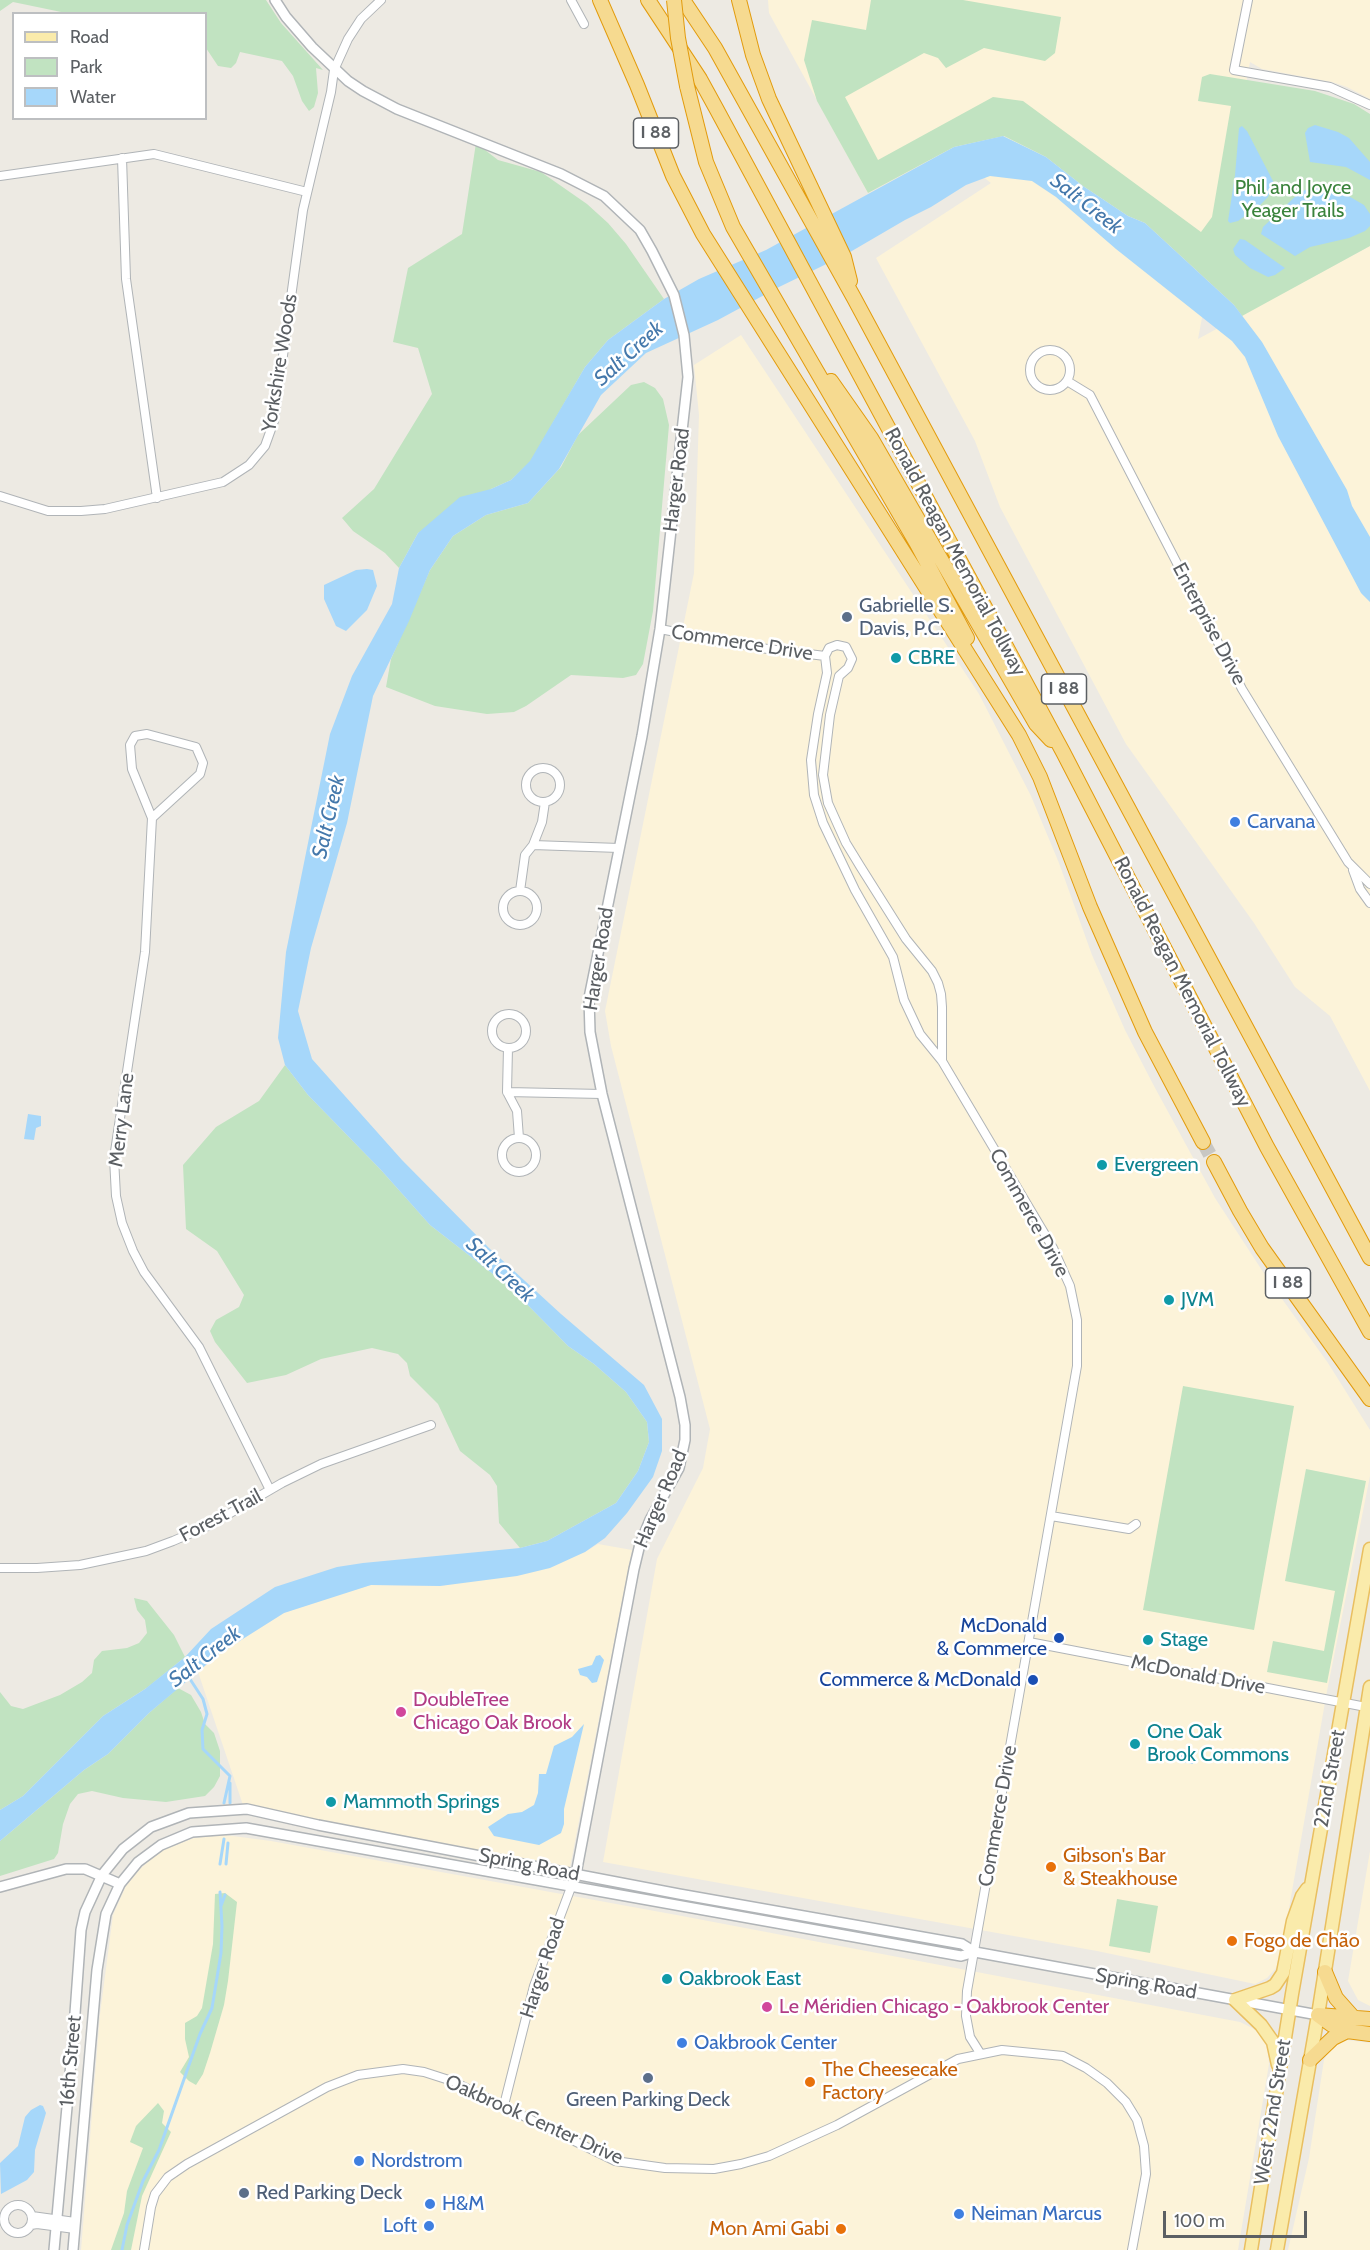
<!DOCTYPE html>
<html>
<head>
<meta charset="utf-8">
<style>
	body { margin:0 }
	#map { position:relative; width:1370px; height:2250px; overflow:hidden; background:#edeae3; font-family:Cabin,sans-serif }
	canvas { display:block }
	.legend { position:absolute; left:12px; top:12px; width:195px; height:108px; box-sizing:border-box; background:#fff; border:2px solid #bdbfc1; margin:0; padding:8px 10px; list-style:none; font-size:18px; color:#5b5f63 }
	.legend li { display:flex; align-items:center; gap:12px; height:30px }
	.legend b { width:30px; border:2px solid #bdbfc1 }
	.scale { position:absolute; left:1163px; top:2211px; width:144px; height:27px; box-sizing:border-box; border:3px solid #5b5f63; border-top:0; padding-left:8px; font-size:18px; line-height:21px; white-space:nowrap; color:#5b5f63; -webkit-text-stroke:4px #fff; paint-order:stroke }
</style>
</head>
<body>
<div id="map">
<canvas width="1370" height="2250"></canvas>
<ul class="legend">
<li><b style="height:8px;background:#faebab"></b>Road</li>
<li><b style="height:16px;background:#c1e3c1"></b>Park</li>
<li><b style="height:16px;background:#a6d7fa"></b>Water</li>
</ul>
<div class="scale">100 m</div>
</div>
<script>
const ctx = document.querySelector('canvas').getContext('2d');
ctx.lineJoin = 'round';
function fill(path, color) { ctx.fillStyle = color; ctx.fill(path, 'evenodd'); }
const toPath = rows => new Path2D(rows.map(r => 'M' + r).join(''));
function strokePath(path, color, width, dash) { ctx.strokeStyle = color; ctx.lineWidth = width; ctx.lineCap = dash ? 'butt' : 'round'; ctx.setLineDash(dash || []); ctx.stroke(path); }
function drawText(font, color, halo, rows, align = 'center') {
  ctx.font = font + ' Cabin,sans-serif'; ctx.lineWidth = 5; ctx.setLineDash([]); ctx.textBaseline = 'middle'; ctx.strokeStyle = halo; ctx.fillStyle = color; for (const [text, x, y, turn = 0] of rows) {
    ctx.save(); ctx.translate(x, y); ctx.rotate((+turn || 0) * Math.PI / 180); ctx.textAlign = isNaN(turn) ? turn : align; if (halo) ctx.strokeText(text, 0, 0); ctx.fillText(text, 0, 0); ctx.restore();
  }
}
const commercial = toPath([
	[768,0,1370,0,1370,99,1347,87,1332,82,1262,69,1250,62,1198,339,1370,246,1370,1091,1330,1016,1295,987,1254,923,1126,744,1000,507,975,441,876,258,991,183,948,150,868,193,769,13],
	[741,335,979,694,1031,796,1059,863,1092,955,1125,1030,1154,1086,1215,1198,1267,1278,1328,1363,1370,1430,1370,1476,1327,1691,1281,1954,1276,1968,1267,1978,1255,1984,1097,1951,603,1862,657,1559,703,1468,710,1429,611,1046,605,1011,694,573,699,415,694,365],
	[598,1544,632,1550,569,1872,243,1805,198,1672,219,1654,284,1613,334,1596,371,1585,440,1586,475,1580,585,1552],
	[225,1835,271,1841,682,1916,1240,2022,1254,2029,1263,2037,1268,2048,1269,2064,1238,2250,81,2250,100,2014,113,1915,126,1886,141,1868,161,1851,194,1838],
	[1370,1851,1370,2006,1358,2000,1348,1981],
	[1347,2040,1370,2043,1370,2250,1288,2250,1309,2158,1324,2060,1329,2051,1338,2043]
]);
const green = toPath([
	[0,0,266,0,281,23,323,70,316,68,318,93,314,107,309,111,302,101,293,76,282,61,240,52,236,63,231,68,218,66,206,48,206,14,66,13,13,2,0,11],
	[871,0,963,0,1061,17,1055,53,1045,61,984,48,946,68,938,58,924,53,845,97,878,160,993,97,1023,101,1201,232,1212,217,1231,106,1198,101,1202,77,1210,74,1315,91,1354,104,1370,114,1370,246,1242,316,1234,305,1145,223,1128,216,1083,186,1046,157,1004,136,954,147,868,193,817,101,804,60,812,20,866,30],
	[476,143,498,160,541,172,587,204,608,223,626,244,664,299,608,340,585,367,531,461,511,480,491,489,418,533,399,568,385,553,353,531,342,518,374,489,432,394,418,348,393,342,408,268,462,234],
	[644,382,655,388,663,399,669,425,653,611,643,664,636,675,623,678,571,675,526,706,514,712,487,714,435,706,386,687,391,659,430,570,453,536,486,515,528,503,561,467,578,435,631,385],
	[285,1065,308,1095,381,1170,430,1225,511,1288,568,1346,594,1364,626,1392,647,1422,649,1442,638,1471,616,1503,547,1541,520,1548,499,1523,497,1486,490,1475,460,1451,438,1404,410,1376,407,1363,398,1354,372,1348,321,1359,286,1375,247,1383,215,1342,210,1331,216,1320,239,1307,244,1295,217,1251,186,1229,183,1165,216,1127,259,1101],
	[1183,1386,1294,1406,1254,1630,1143,1610],
	[1306,1469,1366,1481,1327,1683,1267,1672,1273,1641,1324,1651,1335,1591,1285,1581],
	[134,1598,147,1601,174,1635,185,1657,148,1687,103,1716,23,1796,0,1810,0,1692,11,1706,23,1709,60,1695,82,1682,92,1673,94,1660,102,1651,127,1648,139,1643,147,1633,145,1620,137,1610],
	[178,1688,191,1695,201,1712,205,1724,214,1733,220,1751,220,1776,214,1787,205,1796,166,1802,123,1798,92,1791,78,1794,70,1804,63,1824,58,1853,54,1859,0,1876,0,1841,84,1770,108,1754,149,1713],
	[225,1893,237,1902,228,1981,224,2005,210,2053,203,2074,196,2085,189,2081,180,2072,189,2057,185,2039,185,2023,197,2016,202,2008,213,1944,215,1894],
	[1117,1899,1158,1906,1150,1953,1109,1946],
	[158,2103,164,2111,162,2123,171,2132,142,2196,131,2250,111,2250,124,2213,127,2191,143,2148,130,2142,136,2126]
]);
const water = toPath([
	[1315,125,1338,132,1349,138,1370,162,1370,180,1346,167,1310,162,1305,133,1308,128],
	[1242,126,1247,131,1274,183,1268,197,1259,206,1238,221,1230,223,1228,221,1235,175,1239,128],
	[1003,136,1046,157,1083,186,1128,216,1145,223,1234,305,1262,342,1347,490,1352,506,1370,537,1370,602,1361,593,1278,436,1245,357,1232,341,1116,249,1056,197,1032,181,990,176,966,185,931,207,905,220,845,255,779,287,718,320,646,353,601,395,559,469,528,503,486,515,453,536,430,570,409,621,373,696,347,823,311,948,298,1011,312,1059,402,1160,489,1248,561,1314,644,1385,662,1419,662,1451,653,1477,627,1513,605,1538,585,1552,550,1568,517,1576,440,1586,371,1585,284,1613,219,1654,149,1713,108,1754,84,1770,0,1841,0,1810,23,1796,103,1716,145,1689,185,1657,211,1629,275,1587,337,1567,363,1563,520,1548,547,1541,616,1503,638,1471,649,1442,647,1422,626,1392,594,1364,568,1346,511,1288,430,1225,381,1170,308,1095,285,1065,278,1038,286,952,330,734,352,676,392,604,399,568,418,533,460,497,491,489,511,480,530,461,585,367,608,340,664,299,699,279,766,250,954,147],
	[1310,187,1324,187,1345,194,1364,205,1370,214,1370,226,1365,231,1349,238,1310,247,1295,256,1261,234,1263,227,1298,194],
	[1240,239,1245,240,1285,268,1275,275,1268,277,1250,268,1235,255,1233,249],
	[367,569,373,570,377,586,367,610,346,631,336,626,324,599,324,585,356,570],
	[28,1114,41,1116,41,1126,36,1128,34,1140,24,1139],
	[600,1655,604,1660,597,1682,592,1683,587,1677,580,1675,578,1669,592,1665,596,1656],
	[584,1724,564,1809,564,1824,561,1833,539,1845,494,1836,488,1827,508,1814,522,1812,534,1805,538,1793,539,1774,546,1774,554,1746,572,1737],
	[1177,1753,1195,1756,1193,1764,1176,1761],
	[40,2105,43,2106,46,2113,35,2150,34,2172,27,2180,1,2194,0,2163,18,2146,25,2117,31,2110]
]);
const stream = toPath([
	[188,1676,203,1699,207,1714,202,1730,203,1749,230,1776,224,1803],
	[230,1803,230,1783],
	[220,1864,224,1839],
	[226,1864,228,1843],
	[221,1906,225,1895],
	[122,2250,127,2225,143,2181,159,2150,200,2034,212,2008,221,1953,222,1926,220,1892]
]);
const motorwayTunnel = toPath([
	[1203,1142,1214,1162]
]);
const minor = toPath([
	[571,0,584,24],
	[1248,0,1234,70,1330,87,1370,105],
	[122,158,126,279,157,498],
	[0,176,154,154,307,192],
	'1030 370a20 20 0 1 1 40 0a20 20 0 1 1-40 0Z',
	[1067,381,1090,395,1242,689,1348,862,1370,884],
	[0,496,48,511,81,511,105,509,223,482,249,465,265,446,274,421,303,210,331,92,334,70,348,39,361,19,381,0],
	[660,629,760,648,825,656],
	'526 785a17 17 0 1 1 34 0a17 17 0 1 1-34 0Z',
	[152,818,200,774,203,763,196,747,147,734,135,736,130,745,132,769,152,818,145,952,114,1158,116,1196,122,1223,133,1251,144,1272,199,1347,270,1490],
	[533,845,619,848],
	[1353,870,1360,889,1370,903],
	[520,891,525,855,533,845,542,822,545,802],
	'503 908a17 17 0 1 1 34 0a17 17 0 1 1-34 0Z',
	'492 1031a17 17 0 1 1 34 0a17 17 0 1 1-34 0Z',
	[508,1048,507,1092,517,1111,519,1138],
	[942,1061,942,1007,941,994,938,983,932,971,906,939,860,866,846,843,828,803,823,775,830,715,839,676,848,668,852,659,846,647,837,645,829,648,825,656,827,673,818,714,811,760,814,795,823,823,855,890,893,957,904,1000,920,1034,942,1061,1053,1248,1070,1286,1077,1320,1077,1366,967,1991,966,2016,970,2037,980,2053],
	[507,1092,602,1094],
	'502 1155a17 17 0 1 1 34 0a17 17 0 1 1-34 0Z',
	[1051,1516,1129,1529,1136,1524],
	[0,1568,37,1568,80,1565,146,1551,173,1541,208,1526,282,1483,321,1464,431,1425],
	[1029,1642,1366,1707],
	[504,2105,534,1986,576,1874],
	'4 2219a14 14 0 1 1 28 0a14 14 0 1 1-28 0Z',
	[32,2216,75,2222],
	[31,2225,37,2224,75,2229],
	[144,2250,151,2207,155,2194,168,2177,187,2164,327,2087,358,2075,403,2069,424,2072,452,2081,615,2161,665,2168,714,2169,741,2164,769,2156,837,2125,958,2059,1002,2050,1063,2056,1086,2068,1107,2083,1126,2102,1137,2120,1144,2146,1146,2174,1132,2250]
]);
const tertiary = toPath([
	[275,0,286,17,312,47,348,81,363,91,397,109,561,174,604,196,640,230,652,251,674,295,684,335,688,377,660,629,642,736,589,998,590,1032,602,1094,680,1397,685,1425,685,1440,679,1468,650,1520,640,1544,634,1569,576,1874],
	[0,1887,66,1869,85,1869,120,1884],
	[54,2250,73,2041,81,1930,85,1912,102,1875,123,1849,151,1827,189,1813,247,1809,318,1825,679,1894,962,1944,975,1952,1318,2015],
	[73,2250,97,1970,106,1914,120,1884,138,1862,161,1845,192,1832,246,1828,961,1956,975,1952]
]);
const primary = toPath([
	[1278,2065,1273,2042,1261,2025,1235,2000,1270,1988,1275,1985,1283,1973,1293,1921,1302,1896,1307,1889],
	[1251,2250,1292,1994,1370,1549],
	[1277,2250,1318,2015,1370,1687]
]);
const motorway = toPath([
	[600,0,637,85,673,176,703,234,1019,735,1040,777,1090,907,1145,1032,1203,1142],
	[648,0,700,79,717,110,1063,752,1267,1147,1370,1332],
	[683,0,715,48,854,298,1370,1258],
	[739,0,753,55,769,99,844,257,850,281],
	[687,86,706,162,733,227,917,544,967,638],
	[831,381,871,438,1036,724,1051,740],
	[1214,1162,1240,1211,1262,1248,1370,1399],
	[1325,1972,1336,1998,1352,2016],
	[1318,2015,1332,2025,1347,2031,1370,2034],
	[1318,2015,1370,2019],
	[1310,2060,1333,2038,1347,2031]
]);
const motorwayBridge = toPath([
	[674,0,678,38,687,86]
]);
const markers = [
	[847,617,6,"#5c6f8a"],
	[896,658,6,"#0f9aa8"],
	[1235,822,6,"#3f7fe0"],
	[1102,1165,6,"#0f9aa8"],
	[1169,1300,6,"#0f9aa8"],
	[1059,1638,6,"#1a4fb4"],
	[1148,1640,6,"#0f9aa8"],
	[1033,1680,6,"#1a4fb4"],
	[401,1712,6,"#d1479c"],
	[1135,1744,6,"#0f9aa8"],
	[331,1802,6,"#0f9aa8"],
	[1051,1867,6,"#e8710a"],
	[1232,1941,6,"#e8710a"],
	[667,1979,6,"#0f9aa8"],
	[767,2007,6,"#d1479c"],
	[682,2043,6,"#3f7fe0"],
	[648,2078,6,"#5c6f8a"],
	[810,2082,6,"#e8710a"],
	[359,2161,6,"#3f7fe0"],
	[244,2193,6,"#5c6f8a"],
	[430,2204,6,"#3f7fe0"],
	[959,2214,6,"#3f7fe0"],
	[429,2226,6,"#3f7fe0"],
	[841,2229,6,"#e8710a"]
];
const shields = [
	[656,133,45],
	[1064,689,45],
	[1288,1283,45]
];
const shieldNames = [
	["I 88",656,133],
	["I 88",1064,689],
	["I 88",1288,1283]
];
const parkNames = [
	["Phil and Joyce",1293,188],
	["Yeager Trails",1293,211]
];
const streetNames = [
	["Yorkshire Woods",280,363,-81],
	["Harger Road",677,480,-83],
	["Ronald Reagan Memorial Tollway",955,552,62],
	["Enterprise Drive",1209,624,62],
	["Commerce Drive",742,643,9],
	["Harger Road",599,959,-81],
	["Ronald Reagan Memorial Tollway",1182,982,63],
	["Merry Lane",122,1120,-83],
	["Commerce Drive",1029,1213,61],
	["Harger Road",661,1499,-67],
	["Forest Trail",221,1516,-28],
	["McDonald Drive",1198,1675,11],
	["22nd Street",1330,1779,-80],
	["Commerce Drive",998,1816,-80],
	["Spring Road",529,1865,11],
	["Harger Road",543,1968,-72],
	["Spring Road",1146,1984,10],
	["16th Street",71,2061,-85],
	["West 22nd Street",1273,2112,-81],
	["Oakbrook Center Drive",534,2120,24]
];
const serviceNames = [
	["Gabrielle S.",859,606],
	["Davis, P.C.",859,629],
	["Green Parking Deck",648,2100,"center"],
	["Red Parking Deck",256,2193]
];
const cultureNames = [
	["CBRE",908,658],
	["Evergreen",1114,1165],
	["JVM",1181,1300],
	["Stage",1160,1640],
	["One Oak",1147,1732],
	["Brook Commons",1147,1755],
	["Mammoth Springs",343,1802],
	["Oakbrook East",679,1979]
];
const shopNames = [
	["Carvana",1247,822],
	["Oakbrook Center",694,2043],
	["Nordstrom",371,2161],
	["H&M",442,2204],
	["Neiman Marcus",971,2214],
	["Loft",417,2226,"right"]
];
const transitNames = [
	["McDonald",1047,1626],
	["& Commerce",1047,1649],
	["Commerce & McDonald",1021,1680]
];
const hotelNames = [
	["DoubleTree",413,1700],
	["Chicago Oak Brook",413,1723],
	["Le Méridien Chicago - Oakbrook Center",779,2007]
];
const foodNames = [
	["Gibson's Bar",1063,1856],
	["& Steakhouse",1063,1879],
	["Fogo de Chão",1244,1941],
	["The Cheesecake",822,2070],
	["Factory",822,2093],
	["Mon Ami Gabi",829,2229,"right"]
];
const waterNames = [
	["Salt Creek",1086,204,38],
	["Salt Creek",629,354,-42],
	["Salt Creek",329,817,-77],
	["Salt Creek",500,1270,43],
	["Salt Creek",205,1657,-38]
];
fill(commercial, '#fcf3d9');
fill(green, '#c1e3c1');
fill(water, '#a6d7fa');
strokePath(stream, '#a6d7fa', 3);
strokePath(motorwayTunnel, '#c8c7c3', 14, [14, 7]);
strokePath(minor, '#b0b4b7', 10);
strokePath(tertiary, '#b0b4b7', 12);
strokePath(primary, '#e9bf60', 15);
strokePath(motorway, '#e29b0d', 16);
strokePath(minor, '#fff', 8);
strokePath(tertiary, '#fff', 9);
strokePath(primary, '#faebab', 12);
strokePath(motorway, '#f6da90', 14);
strokePath(motorwayBridge, '#e29b0d', 16, []);
strokePath(motorwayBridge, '#f6da90', 14);
for (const [x, y, r, color] of markers) { const dot = new Path2D(); dot.arc(x, y, r, 0, 2 * Math.PI); ctx.fillStyle = color; ctx.fill(dot); strokePath(dot, '#fff', 2); }
for (const [x, y, w] of shields) { const box = new Path2D(); box.roundRect(x - w / 2, y - 15, w, 30, 4.5); ctx.fillStyle = '#fff'; ctx.fill(box); strokePath(box, '#5b5f63', 1.5); }
drawText('bold 18px', '#5b5f63', null, shieldNames);
drawText('20px', '#3a833c', '#fff', parkNames);
drawText('20px', '#5b5f63', '#fff', streetNames);
drawText('20px', '#4e5e75', '#fff', serviceNames, 'left');
drawText('20px', '#0d838f', '#fff', cultureNames, 'left');
drawText('20px', '#366cbe', '#fff', shopNames, 'left');
drawText('20px', '#164399', '#fff', transitNames, 'right');
drawText('20px', '#b23c85', '#fff', hotelNames, 'left');
drawText('20px', '#c56008', '#fff', foodNames, 'left');
drawText('italic 21px', '#4478ab', '#fff', waterNames);
</script>
</body>
</html>
